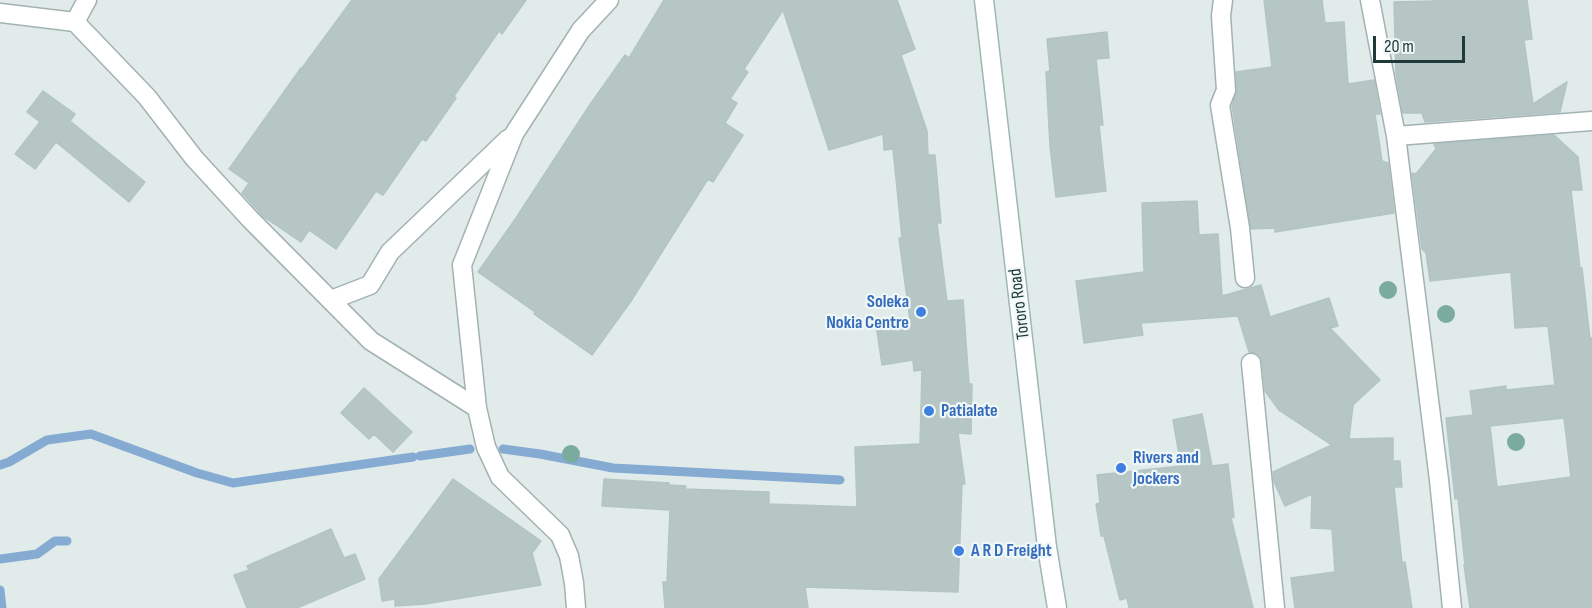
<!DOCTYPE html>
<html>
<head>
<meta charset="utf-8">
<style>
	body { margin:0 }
	#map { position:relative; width:1592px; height:608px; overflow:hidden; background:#e0ebea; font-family:"Sofia Sans Condensed",sans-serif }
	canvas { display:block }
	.scale { position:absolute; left:1373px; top:36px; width:92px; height:27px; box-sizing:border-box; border:3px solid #203a3c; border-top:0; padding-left:8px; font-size:18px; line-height:21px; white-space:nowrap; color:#203a3c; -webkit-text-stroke:4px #f0f8f7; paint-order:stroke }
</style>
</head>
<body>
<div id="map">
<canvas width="1592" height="608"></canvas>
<div class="scale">20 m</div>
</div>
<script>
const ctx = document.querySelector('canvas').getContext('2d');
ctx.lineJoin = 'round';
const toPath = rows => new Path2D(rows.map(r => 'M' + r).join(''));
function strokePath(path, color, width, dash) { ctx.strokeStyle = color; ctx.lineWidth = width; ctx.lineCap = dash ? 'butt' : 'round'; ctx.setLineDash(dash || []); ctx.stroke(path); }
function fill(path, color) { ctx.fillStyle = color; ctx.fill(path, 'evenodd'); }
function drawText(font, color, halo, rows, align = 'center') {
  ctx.font = font + ' "Sofia Sans Condensed",sans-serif'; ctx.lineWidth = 4.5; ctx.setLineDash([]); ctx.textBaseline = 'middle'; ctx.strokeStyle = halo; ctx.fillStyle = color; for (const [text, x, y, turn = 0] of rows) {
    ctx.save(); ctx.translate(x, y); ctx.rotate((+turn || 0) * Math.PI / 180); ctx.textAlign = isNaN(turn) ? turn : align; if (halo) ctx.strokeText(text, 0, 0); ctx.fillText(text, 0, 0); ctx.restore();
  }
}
const stream = toPath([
	[503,449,540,454,613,468,840,480],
	[420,456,470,449],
	[0,465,9,462,47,440,91,434,197,473,233,483,413,457],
	[0,559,37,554,55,541,67,541],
	[0,590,2,608]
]);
const building = toPath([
	[352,0,526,0,502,34,499,31,454,96,456,98,426,141,422,139,383,195,376,191,336,249,309,230,301,242,264,217,242,193,249,183,229,169,301,68,302,68,352,0],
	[664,0,897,0,915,49,901,55,927,131,928,155,935,155,941,223,937,223,947,301,963,300,969,384,972,384,971,434,958,433,965,484,962,484,958,592,805,587,808,608,665,608,663,582,667,582,670,510,602,506,604,479,669,483,669,485,686,486,685,489,769,492,769,504,857,507,855,447,920,444,922,370,914,371,913,360,882,365,876,325,910,321,899,238,902,238,893,149,884,150,883,134,829,150,783,10,744,69,748,72,730,99,737,103,725,123,743,135,713,182,708,179,631,301,592,355,534,314,535,312,478,272,516,218,589,106,625,55,629,58,664,0],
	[1264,0,1322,0,1325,23,1344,22,1348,84,1374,80,1380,114,1375,114,1382,161,1388,163,1394,213,1275,232,1275,228,1251,229,1232,106,1237,90,1236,72,1272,67,1264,0],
	[1470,0,1527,0,1532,39,1524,40,1533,104,1567,82,1560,112,1425,122,1422,113,1403,113,1396,74,1394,2,1470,0],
	[1107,32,1109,58,1096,59,1103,125,1099,125,1106,191,1056,197,1050,146,1046,72,1050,71,1047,39,1107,32],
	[43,91,75,114,70,121,145,182,129,202,56,142,35,169,15,154,40,122,27,112,43,91],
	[1554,135,1578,157,1582,190,1571,190,1580,268,1582,268,1590,339,1592,338,1592,608,1470,608,1464,565,1465,565,1458,498,1455,499,1446,418,1473,415,1470,391,1506,386,1506,390,1555,385,1548,326,1515,328,1511,272,1430,281,1426,253,1422,249,1412,173,1416,174,1436,149,1434,144,1554,135],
	[1564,418,1571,477,1497,487,1490,426,1564,418],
	[1197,201,1199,235,1218,234,1222,296,1261,285,1270,317,1329,298,1338,326,1330,328,1380,380,1353,405,1349,439,1393,438,1393,461,1400,461,1402,487,1394,487,1402,563,1405,562,1412,608,1295,608,1291,578,1335,572,1332,529,1311,528,1312,494,1285,506,1274,482,1273,472,1332,445,1279,410,1265,391,1262,361,1260,356,1256,353,1249,352,1238,316,1141,323,1143,335,1084,343,1076,281,1144,272,1142,203,1197,201],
	[364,388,412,432,393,452,374,434,369,439,341,413,364,388],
	[1202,414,1212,466,1228,464,1234,517,1231,518,1253,608,1129,608,1127,598,1120,600,1104,536,1101,536,1096,504,1100,503,1097,475,1181,466,1173,420,1202,414],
	[453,479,541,541,532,553,541,585,425,604,395,606,395,599,382,601,379,579,453,479],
	[331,529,344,558,355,554,365,579,297,608,247,608,234,575,249,570,247,566,331,529]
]);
const minor = toPath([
	[87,0,75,22,147,97,194,158,250,219,371,341,477,408],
	[1223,0,1221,16,1226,90,1220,105,1240,228,1245,278],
	[1370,0,1396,136,1439,480,1452,608],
	[0,13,75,22],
	[1396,136,1592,121],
	[331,300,370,285,390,252,508,139],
	[1251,363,1275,608],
	[576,608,574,583,569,556,560,535,500,477,486,447,477,408,462,265,514,134,581,30,609,0]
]);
const secondary = toPath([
	[984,0,1047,547,1057,608]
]);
const trees = [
	[1388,290],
	[1446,314],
	[1516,442],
	[571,454]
];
const markers = [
	[921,312,6,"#3f7fe0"],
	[929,411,6,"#3f7fe0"],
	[1121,468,6,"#3f7fe0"],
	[959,551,6,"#3f7fe0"]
];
const shopNames = [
	["Soleka",909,302,"right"],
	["Nokia Centre",909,323,"right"],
	["Patialate",941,411],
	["Rivers and",1133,458],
	["Jockers",1133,479],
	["A R D Freight",971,551]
];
const streetNames = [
	["Tororo Road",1020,304,-97]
];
strokePath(stream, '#85abd3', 9);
fill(building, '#b5c6c4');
strokePath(building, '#b2c5c4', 1.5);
strokePath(minor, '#a3b2b2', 21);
strokePath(secondary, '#9eb7b7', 21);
strokePath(minor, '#fff', 18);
strokePath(secondary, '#fff', 18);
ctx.fillStyle = '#7baa9f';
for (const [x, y] of trees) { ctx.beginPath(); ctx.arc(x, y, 9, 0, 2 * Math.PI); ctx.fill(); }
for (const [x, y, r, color] of markers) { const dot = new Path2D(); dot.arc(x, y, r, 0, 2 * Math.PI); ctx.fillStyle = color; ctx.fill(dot); strokePath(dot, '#f0f8f7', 2); }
drawText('bold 18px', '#366cbe', '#f0f8f7', shopNames, 'left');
drawText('18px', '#203a3c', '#f0f8f7', streetNames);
</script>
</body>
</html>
